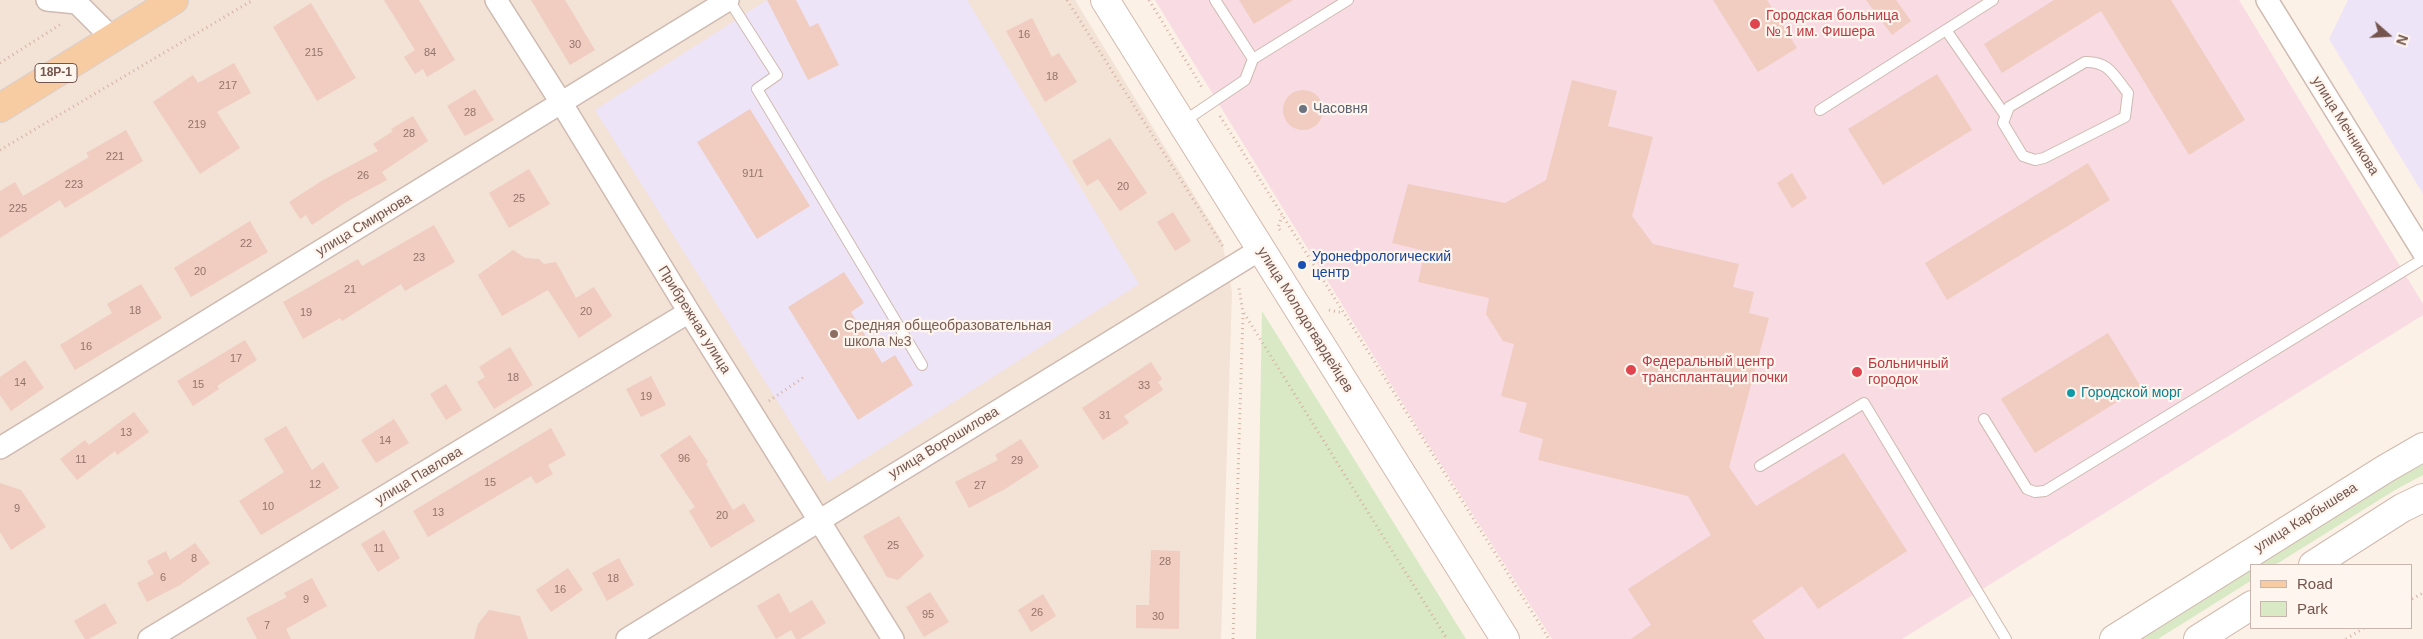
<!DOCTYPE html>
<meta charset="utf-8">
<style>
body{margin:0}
#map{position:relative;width:2423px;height:639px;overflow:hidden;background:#fbf1e7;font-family:Arial,sans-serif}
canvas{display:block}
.legend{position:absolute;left:2250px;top:564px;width:162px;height:65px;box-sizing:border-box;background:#fef5ee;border:1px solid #c7b5ae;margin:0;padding:6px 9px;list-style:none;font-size:15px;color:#74554d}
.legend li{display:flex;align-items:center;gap:10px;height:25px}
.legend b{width:25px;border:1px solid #c7b5ae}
.north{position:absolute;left:2363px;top:10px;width:50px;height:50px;-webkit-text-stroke:4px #fef5ee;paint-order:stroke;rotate:109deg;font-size:14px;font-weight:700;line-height:20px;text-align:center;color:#74554d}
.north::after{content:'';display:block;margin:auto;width:18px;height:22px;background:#74554d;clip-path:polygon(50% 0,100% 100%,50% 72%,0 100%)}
</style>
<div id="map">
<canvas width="2423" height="639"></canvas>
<ul class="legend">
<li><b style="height:6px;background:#f7cca3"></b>Road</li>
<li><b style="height:14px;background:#d9e9c6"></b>Park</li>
</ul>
<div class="north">N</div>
</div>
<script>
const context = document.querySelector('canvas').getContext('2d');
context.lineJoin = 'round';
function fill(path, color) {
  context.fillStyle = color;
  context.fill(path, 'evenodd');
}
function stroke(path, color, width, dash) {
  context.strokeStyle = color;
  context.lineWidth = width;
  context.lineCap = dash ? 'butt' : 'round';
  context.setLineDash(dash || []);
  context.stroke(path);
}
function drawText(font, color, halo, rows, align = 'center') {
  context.font = font + ' Arial,sans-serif';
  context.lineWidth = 4.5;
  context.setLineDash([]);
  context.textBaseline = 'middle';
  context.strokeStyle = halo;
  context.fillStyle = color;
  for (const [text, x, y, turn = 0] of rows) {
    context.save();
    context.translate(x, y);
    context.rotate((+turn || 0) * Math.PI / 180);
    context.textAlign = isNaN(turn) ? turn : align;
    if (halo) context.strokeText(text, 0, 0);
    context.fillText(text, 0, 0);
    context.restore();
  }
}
const residential = new Path2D(`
 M 0,0 L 1075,0 L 1222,241 L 1232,292 L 1221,639 L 0,639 Z`);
const education = new Path2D(`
 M 767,0 L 967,0 L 1139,284 L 828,482 L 595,110 Z
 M 2348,0 L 2423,0 L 2423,194 L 2329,39 Z`);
const medical = new Path2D(`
 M 1155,0 L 2239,0 L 2423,304 L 2423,315 L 1902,639 L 1552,639 L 1418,428 Z`);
const green = new Path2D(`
 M 1262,311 L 1466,639 L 1256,639 Z
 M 2423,462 L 2423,475 L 2395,490 L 2275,565 L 2253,565 Z
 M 2252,566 L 2252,580 L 2158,639 L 2136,639 Z`);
const building = new Path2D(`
 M 384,0 L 419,0 L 455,60 L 427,77 L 423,69 L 415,74 L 404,57 L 415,50 Z
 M 531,0 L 565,0 L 595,50 L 570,65 Z
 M 767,0 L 796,0 L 810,27 L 818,23 L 839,65 L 808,80 Z
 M 1239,0 L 1293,0 L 1254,24 Z
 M 1713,0 L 1767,0 L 1797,48 L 1758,72 Z
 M 1866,0 L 1896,0 L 1911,21 L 1892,35 Z
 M 2054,0 L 2171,0 L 2245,120 L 2189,155 L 2101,11 L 2002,73 L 1984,44 Z
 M 311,3 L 356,78 L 317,101 L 273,27 Z
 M 1032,18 L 1052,57 L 1059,53 L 1077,82 L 1045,102 L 1006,31 Z
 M 234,63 L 251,93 L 217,112 L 240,148 L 200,174 L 153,102 L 193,75 L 198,83 Z
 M 1937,74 L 1972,130 L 1883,185 L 1848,129 Z
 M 1572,80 L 1617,91 L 1608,126 L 1653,137 L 1632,216 L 1653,244 L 1739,264 L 1733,287 L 1754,292 L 1749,313 L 1769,318 L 1729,467 L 1756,506 L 1844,453 L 1907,551 L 1818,609 L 1802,586 L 1752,621 L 1765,639 L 1631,639 L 1651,625 L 1628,589 L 1711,535 L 1688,496 L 1538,460 L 1543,439 L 1519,432 L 1527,403 L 1501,396 L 1514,344 L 1503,341 L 1486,314 L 1489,298 L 1418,282 L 1425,251 L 1392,243 L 1408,184 L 1505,203 L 1546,180 Z
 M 475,89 L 494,120 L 465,136 L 447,106 Z
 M1283 110a20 20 0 1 1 40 0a20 20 0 1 1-40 0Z
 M 750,109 L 810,206 L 757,239 L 697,142 Z
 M 413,116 L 428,141 L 382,172 L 387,180 L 346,202 L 312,225 L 306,215 L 300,219 L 289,202 L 323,180 L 378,151 L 373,144 L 393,131 L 391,129 Z
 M 126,130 L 143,161 L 65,208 L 60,200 L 0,238 L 0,191 L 15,182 L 23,196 L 89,157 L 86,153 Z
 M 1110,138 L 1147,193 L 1120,211 L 1098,179 L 1087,186 L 1072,161 Z
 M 2088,163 L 2110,200 L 1947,300 L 1925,263 Z
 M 529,169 L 550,204 L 509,228 L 489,193 Z
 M 1792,173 L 1807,198 L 1792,208 L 1777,183 Z
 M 1173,212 L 1191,241 L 1175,251 L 1157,222 Z
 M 250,221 L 268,252 L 191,297 L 174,268 Z
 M 434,225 L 455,262 L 405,291 L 401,284 L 342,321 L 340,318 L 303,339 L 283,302 L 358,259 L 362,266 Z
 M 513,250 L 525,258 L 539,259 L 544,264 L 556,262 L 576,298 L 594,287 L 612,316 L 579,338 L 548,290 L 502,316 L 478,275 Z
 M 844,272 L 864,303 L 851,312 L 882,363 L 895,355 L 913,385 L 858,420 L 788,307 Z
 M 141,284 L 162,318 L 75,370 L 60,345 L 112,313 L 107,304 Z
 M 2108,333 L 2141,387 L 2035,453 L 2001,399 Z
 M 245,340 L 257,360 L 217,386 L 219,389 L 193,406 L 177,381 Z
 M 510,347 L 533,385 L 494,409 L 477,382 L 485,377 L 479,367 Z
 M 25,360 L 44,388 L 11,411 L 0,395 L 0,377 Z
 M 1151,362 L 1162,379 L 1158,382 L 1163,390 L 1124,416 L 1129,423 L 1103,440 L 1082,408 Z
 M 651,376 L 666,405 L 641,417 L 626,389 Z
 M 446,384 L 462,410 L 446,420 L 430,394 Z
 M 134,412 L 149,432 L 117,455 L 115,451 L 77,480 L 60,459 L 85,440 L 89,445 Z
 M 394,419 L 409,443 L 376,463 L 361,440 Z
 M 286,426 L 312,470 L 323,462 L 339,488 L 261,535 L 239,501 L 284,472 L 264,439 Z
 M 551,428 L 566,455 L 548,465 L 553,474 L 536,484 L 531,476 L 428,537 L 413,511 Z
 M 690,435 L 708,462 L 706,464 L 733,510 L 744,503 L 755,521 L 711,548 L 689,511 L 695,507 L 660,455 Z
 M 1021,439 L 1039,467 L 1005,489 L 969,508 L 955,482 L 998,460 L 995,455 Z
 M 0,483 L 21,490 L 46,527 L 11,550 L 0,532 Z
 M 899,516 L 924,556 L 898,580 L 887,577 L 863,536 Z
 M 384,530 L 400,558 L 378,572 L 361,544 Z
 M 195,543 L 210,563 L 180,585 L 147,602 L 137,583 L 154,574 L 147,561 L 166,551 L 170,560 Z
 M 1151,550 L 1180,551 L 1179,629 L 1136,628 L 1136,605 L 1149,605 Z
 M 619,558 L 634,585 L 607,601 L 592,573 Z
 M 568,568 L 583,590 L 551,612 L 536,590 Z
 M 312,578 L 327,606 L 286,629 L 291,639 L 257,639 L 246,618 L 287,597 L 284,593 Z
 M 930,592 L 949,622 L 924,637 L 906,607 Z
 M 779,593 L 790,613 L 812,600 L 826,623 L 800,639 L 796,639 L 791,630 L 776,639 L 757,606 Z
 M 1043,594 L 1056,616 L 1031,632 L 1018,610 Z
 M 105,603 L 117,623 L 89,639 L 85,639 L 74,621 Z
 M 489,610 L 520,616 L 528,639 L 474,639 L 478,624 Z`);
const path = new Path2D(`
 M 1067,0 L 1224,248
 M 1149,0 L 1203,89
 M 0,63 L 61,24
 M 1220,116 L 1549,639
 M 0,150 L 253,0
 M 1280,230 L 1278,228 L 1282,216
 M 1329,310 L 1343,313
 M 1244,313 L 1447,639
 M 769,401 L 804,377
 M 2412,599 L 2423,593
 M 1233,639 L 1243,313 L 1239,288
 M 2346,639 L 2364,628`);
const lane = new Path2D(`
 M 729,0 L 777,75 L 757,89 L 922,365
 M 1215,0 L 1253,59
 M 1946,30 L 2005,115
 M 2085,62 C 2109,61 2114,76 2128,93 L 2125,117 L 2044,158 L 2035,160 L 2023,156 L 2003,123 L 2009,107 Z
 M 1820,110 L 1993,0
 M 1183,122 L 1245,80 L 1253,59 L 1348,0
 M 1984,419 L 2027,489 L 2035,492 L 2045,491 L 2423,259
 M 1760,466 L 1864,403 L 2006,639`);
const street = new Path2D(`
 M 47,0 L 77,3 L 112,38
 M 496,0 L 562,104 L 689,312 L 893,639
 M 2267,0 L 2423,252
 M 0,448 L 728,0
 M 149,639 L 689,312
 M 627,639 L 1261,249`);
const secondary = new Path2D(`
 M 1105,0 L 1505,639
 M 2313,565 L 2402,508 L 2423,498
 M 2114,639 L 2385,469 L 2423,447
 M 2198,639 L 2252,605`);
const primary = new Path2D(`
 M 0,108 L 174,0`);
const markers = [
 [1755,24,6,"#e0444e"],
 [1303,109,5,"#6b7280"],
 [1302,265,5,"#1a4fb4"],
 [834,334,5,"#8d6e63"],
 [1631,370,6,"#e0444e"],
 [1857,372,6,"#e0444e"],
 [2071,393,5,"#0f9aa8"]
];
const numberNames = [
 ["16",1024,35],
 ["30",575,45],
 ["215",314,53],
 ["84",430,53],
 ["18",1052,77],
 ["217",228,86],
 ["28",470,113],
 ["219",197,125],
 ["28",409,134],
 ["221",115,157],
 ["91/1",753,174],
 ["26",363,176],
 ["223",74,185],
 ["20",1123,187],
 ["25",519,199],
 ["225",18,209],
 ["22",246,244],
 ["23",419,258],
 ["20",200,272],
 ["21",350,290],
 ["18",135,311],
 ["20",586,312],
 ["19",306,313],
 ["16",86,347],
 ["17",236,359],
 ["18",513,378],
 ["14",20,383],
 ["15",198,385],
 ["33",1144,386],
 ["19",646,397],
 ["31",1105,416],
 ["13",126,433],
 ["14",385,441],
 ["96",684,459],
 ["11",81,460],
 ["29",1017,461],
 ["15",490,483],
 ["12",315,485],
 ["27",980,486],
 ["10",268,507],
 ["9",17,509],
 ["13",438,513],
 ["20",722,516],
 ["25",893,546],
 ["11",379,549],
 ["8",194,559],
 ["28",1165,562],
 ["6",163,578],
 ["18",613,579],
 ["16",560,590],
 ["9",306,600],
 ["26",1037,613],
 ["95",928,615],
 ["30",1158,617],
 ["7",267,626]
];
const shields = [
 [56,73,42]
];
const shieldNames = [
 ["18Р-1",56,73]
];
const healthNames = [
 ["Городская больница",1766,16],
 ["№ 1 им. Фишера",1766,32],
 ["Федеральный центр",1642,362],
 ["трансплантации почки",1642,378],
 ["Больничный",1868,364],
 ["городок",1868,380]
];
const worshipNames = [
 ["Часовня",1313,109]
];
const streetNames = [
 ["улица Мечникова",2345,126,58],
 ["улица Смирнова",364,225,-31],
 ["Прибрежная улица",694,320,58],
 ["улица Молодогвардейцев",1305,320,58],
 ["улица Ворошилова",944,443,-31],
 ["улица Павлова",419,476,-31],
 ["улица Карбышева",2306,518,-32]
];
const transitNames = [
 ["Уронефрологический",1312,257],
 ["центр",1312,273]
];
const educationNames = [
 ["Средняя общеобразовательная",844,326],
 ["школа №3",844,342]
];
const cultureNames = [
 ["Городской морг",2081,393]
];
fill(residential, '#f3e2d6');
fill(education, '#eee4f8');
fill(medical, '#f9dbe3');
fill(green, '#d9e9c6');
fill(building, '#f0cdc0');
stroke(lane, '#cfbab1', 12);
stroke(street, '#cfbab1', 24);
stroke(secondary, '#d2b9ae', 30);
stroke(primary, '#d8cfcd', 30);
stroke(path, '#d5b0a3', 3, [1, 4]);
stroke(lane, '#fff', 10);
stroke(street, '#fff', 21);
stroke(secondary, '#fff', 28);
stroke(primary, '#f7cca3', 28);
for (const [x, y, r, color] of markers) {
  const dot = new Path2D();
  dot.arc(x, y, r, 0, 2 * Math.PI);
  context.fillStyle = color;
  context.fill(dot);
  stroke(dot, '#fef5ee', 2);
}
drawText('11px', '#93736a', null, numberNames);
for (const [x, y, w] of shields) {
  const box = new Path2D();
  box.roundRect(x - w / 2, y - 9.5, w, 19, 4);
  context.fillStyle = '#fef5ee';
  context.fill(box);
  stroke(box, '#74554d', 1);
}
drawText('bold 12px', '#74554d', null, shieldNames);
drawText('14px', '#be3a42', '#fef5ee', healthNames, 'left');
drawText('14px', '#5b616d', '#fef5ee', worshipNames, 'left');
drawText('14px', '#74554d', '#fef5ee', streetNames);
drawText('14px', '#164399', '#fef5ee', transitNames, 'left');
drawText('14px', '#785e54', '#fef5ee', educationNames, 'left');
drawText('14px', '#0d838f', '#fef5ee', cultureNames, 'left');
</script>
